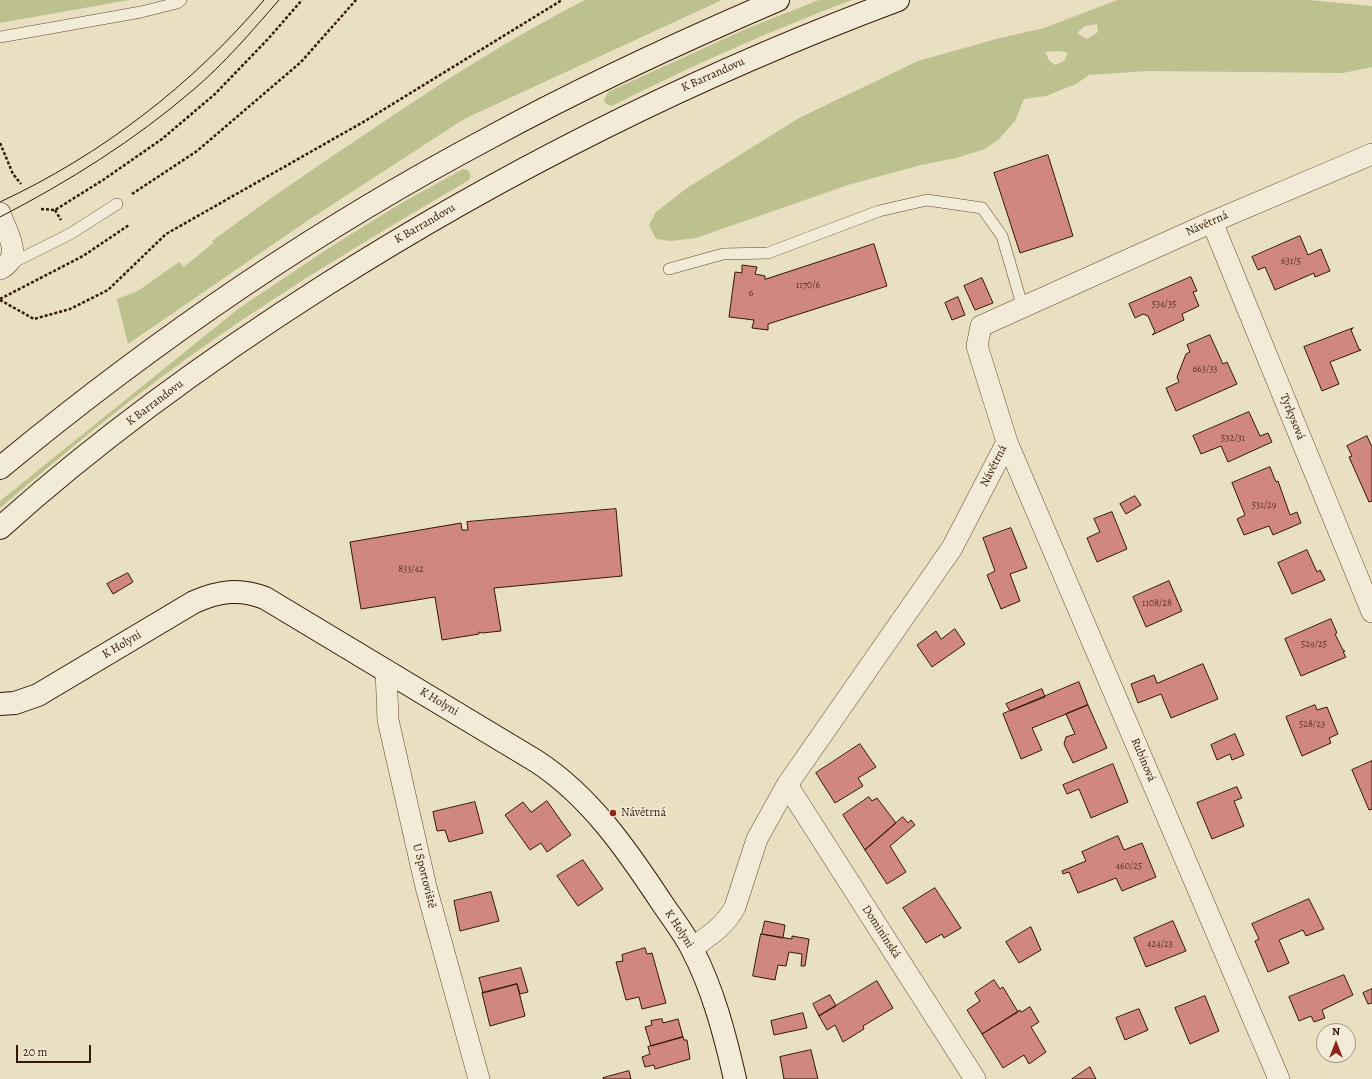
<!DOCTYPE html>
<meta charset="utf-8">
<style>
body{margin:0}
#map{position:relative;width:1372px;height:1079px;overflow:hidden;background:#e9e0c1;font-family:Alegreya,serif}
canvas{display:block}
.north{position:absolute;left:1316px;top:1023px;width:40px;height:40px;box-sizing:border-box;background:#f1ebd7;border:1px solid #a59782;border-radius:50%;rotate:0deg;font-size:11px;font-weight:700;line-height:16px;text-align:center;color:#341803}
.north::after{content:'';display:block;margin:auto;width:14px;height:18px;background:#8f2418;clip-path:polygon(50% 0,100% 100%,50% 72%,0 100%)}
.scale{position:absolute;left:16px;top:1045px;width:75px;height:18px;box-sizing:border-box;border:2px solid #341803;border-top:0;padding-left:5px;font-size:12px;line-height:14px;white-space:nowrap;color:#341803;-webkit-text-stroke:3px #f1ebd7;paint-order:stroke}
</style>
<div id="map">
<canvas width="1372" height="1079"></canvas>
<div class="north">N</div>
<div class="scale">20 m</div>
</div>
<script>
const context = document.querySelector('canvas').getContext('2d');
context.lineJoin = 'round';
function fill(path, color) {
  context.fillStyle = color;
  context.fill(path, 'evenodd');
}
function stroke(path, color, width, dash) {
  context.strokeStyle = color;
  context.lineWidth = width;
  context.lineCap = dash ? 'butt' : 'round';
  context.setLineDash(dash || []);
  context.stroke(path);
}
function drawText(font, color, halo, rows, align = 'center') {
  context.font = font + ' Alegreya,serif';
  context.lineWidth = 3;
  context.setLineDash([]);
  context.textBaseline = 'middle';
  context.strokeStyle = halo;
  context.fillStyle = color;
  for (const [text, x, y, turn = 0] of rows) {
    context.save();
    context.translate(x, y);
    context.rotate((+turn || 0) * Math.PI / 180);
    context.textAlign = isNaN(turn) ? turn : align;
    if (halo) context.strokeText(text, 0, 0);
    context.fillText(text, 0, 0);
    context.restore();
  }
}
const green = new Path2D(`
 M 0,0 L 129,0 L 0,23 Z
 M 585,0 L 722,0 L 464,119 L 304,223 L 128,344 L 117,299 L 138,291 L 179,262 L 184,267 L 213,243 L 212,241 C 266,201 320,164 376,127 C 444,81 512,37 585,0 Z
 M 819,0 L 852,0 C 770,31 690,66 612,106 L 606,104 L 604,101 L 608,92 L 748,28 Z
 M 1117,0 L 1308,0 L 1372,6 L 1372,67 L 1343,73 L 1148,71 L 1089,75 L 1076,84 L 1046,96 L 1024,99 L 1015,121 L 999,139 L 985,149 L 956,158 L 921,165 L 848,185 L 696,238 L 671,241 L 656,239 L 649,225 L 656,212 L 687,188 L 799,118 L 918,61 L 996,39 L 1044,28 ZM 1097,24 L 1098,32 L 1087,39 L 1077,33 L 1085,26 ZM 1060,51 L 1068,53 L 1064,61 L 1055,65 L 1049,60 L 1045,52 Z
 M 463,169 L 468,170 L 471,176 L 469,180 C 382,231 296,282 213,340 C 139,391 69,449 0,508 L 0,501 L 238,309 L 332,246 L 400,204 Z`);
const building = new Path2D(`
 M 1048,155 L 1073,236 L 1020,253 L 994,173 Z
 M 1300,236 L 1308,255 L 1321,249 L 1330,271 L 1315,277 L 1314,273 L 1275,290 L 1265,267 L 1258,270 L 1252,257 Z
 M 874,244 L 887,286 L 768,324 L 768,330 L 752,328 L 754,320 L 729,317 L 735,272 L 742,273 L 742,265 L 757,267 L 755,274 L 765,276 L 765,279 Z
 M 1191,277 L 1197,291 L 1193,292 L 1199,306 L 1182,314 L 1184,320 L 1152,335 L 1155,332 L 1148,316 L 1143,314 L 1135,318 L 1129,304 Z
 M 982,278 L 993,303 L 975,310 L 964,286 Z
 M 958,297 L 965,315 L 952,320 L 945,303 Z
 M 1353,328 L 1351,330 L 1359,349 L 1361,350 L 1330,362 L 1339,384 L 1322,391 L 1304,347 Z
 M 1210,335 L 1223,364 L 1227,362 L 1237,384 L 1176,411 L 1166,388 L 1179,382 L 1177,377 L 1186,354 L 1190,352 L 1187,345 Z
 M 1249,412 L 1260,436 L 1268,433 L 1272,442 L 1228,462 L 1221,446 L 1201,454 L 1193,436 Z
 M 1367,436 L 1372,447 L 1372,501 L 1369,502 L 1349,457 L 1352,456 L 1347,446 Z
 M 1270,467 L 1276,482 L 1278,481 L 1290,515 L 1297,512 L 1301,523 L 1273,535 L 1269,526 L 1244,535 L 1237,519 L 1245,515 L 1232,483 Z
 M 1135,496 L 1141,505 L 1126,514 L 1120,504 Z
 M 616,509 L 622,576 L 494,588 L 501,631 L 482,633 L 479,632 L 479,634 L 442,640 L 435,597 L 361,609 L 350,542 L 461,523 L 462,530 L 468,530 L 467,522 Z
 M 1112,512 L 1127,549 L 1097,562 L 1087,538 L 1100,532 L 1094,519 Z
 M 1011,528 L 1027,568 L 1010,574 L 1020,601 L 1001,609 L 987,575 L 995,571 L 983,538 Z
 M 1307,550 L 1317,572 L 1320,570 L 1325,580 L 1292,594 L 1278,563 Z
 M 128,573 L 133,582 L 113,594 L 107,584 Z
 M 1169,581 L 1182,611 L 1146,627 L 1133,597 Z
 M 1331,619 L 1337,633 L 1335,634 L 1343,650 L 1345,651 L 1343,652 L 1346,657 L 1301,676 L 1285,639 Z
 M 955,629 L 965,644 L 932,667 L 917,645 L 936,631 L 941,639 Z
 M 1203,664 L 1218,699 L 1171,718 L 1161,694 L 1138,703 L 1131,684 L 1154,675 L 1157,683 Z
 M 1079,682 L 1088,705 L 1032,728 L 1042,750 L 1021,759 L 1003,714 Z
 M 1042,689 L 1045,697 L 1010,711 L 1006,704 Z
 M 1088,705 L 1107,748 L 1073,763 L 1064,744 L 1066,737 L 1075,734 L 1066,714 Z
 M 1315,705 L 1317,710 L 1327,707 L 1338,734 L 1329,738 L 1331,743 L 1302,756 L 1286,717 Z
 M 1235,734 L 1244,755 L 1232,760 L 1230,754 L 1217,760 L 1211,745 Z
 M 860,744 L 876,767 L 858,778 L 863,786 L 835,803 L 816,773 Z
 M 1372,761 L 1372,809 L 1369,810 L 1352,770 Z
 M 1113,764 L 1128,802 L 1091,818 L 1079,789 L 1067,794 L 1063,785 Z
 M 1237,787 L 1242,798 L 1234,801 L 1244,826 L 1212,839 L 1197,803 Z
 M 869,797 L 872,801 L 877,798 L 896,823 L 865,850 L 843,815 Z
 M 547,801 L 571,835 L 547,852 L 541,843 L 530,850 L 505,815 L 523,802 L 531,812 Z
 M 475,802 L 483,833 L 449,842 L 445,830 L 437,831 L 433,812 Z
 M 903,817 L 908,823 L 911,820 L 915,825 L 890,846 L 906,872 L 887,884 L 865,850 Z
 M 1118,836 L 1124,850 L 1142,843 L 1156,877 L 1122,891 L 1116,878 L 1078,893 L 1069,872 L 1063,874 L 1062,871 L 1086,861 L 1082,852 Z
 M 583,860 L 603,889 L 578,906 L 557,876 Z
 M 935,888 L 961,928 L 944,938 L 942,934 L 926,943 L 903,908 Z
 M 491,892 L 499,921 L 460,931 L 454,901 Z
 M 1309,899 L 1324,929 L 1306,936 L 1303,930 L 1279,940 L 1289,963 L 1268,972 L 1255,941 L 1259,939 L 1252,924 Z
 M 765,921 L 785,925 L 783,938 L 762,934 Z
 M 1173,921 L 1186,951 L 1146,967 L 1134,938 Z
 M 1031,927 L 1041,950 L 1019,963 L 1006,942 Z
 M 761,934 L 792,939 L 792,936 L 809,939 L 805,966 L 801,966 L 802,954 L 789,952 L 786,966 L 778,965 L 775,980 L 753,976 Z
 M 645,948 L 647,954 L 652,953 L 666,1003 L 642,1009 L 639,997 L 626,1000 L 616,962 L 623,961 L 622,955 Z
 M 521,968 L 528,992 L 520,994 L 517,984 L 483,993 L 479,978 Z
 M 1344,975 L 1353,995 L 1322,1010 L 1325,1018 L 1314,1022 L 1311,1016 L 1299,1021 L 1289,997 Z
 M 994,980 L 1000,989 L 1003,987 L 1018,1012 L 982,1034 L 967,1010 L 980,1001 L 975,993 Z
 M 877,981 L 893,1008 L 863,1026 L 864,1029 L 843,1042 L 835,1025 L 827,1030 L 819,1016 Z
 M 517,984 L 525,1016 L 490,1026 L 482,993 Z
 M 1372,989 L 1372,1003 L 1368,1004 L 1363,993 Z
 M 830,995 L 836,1006 L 819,1016 L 813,1004 Z
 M 1205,996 L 1219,1031 L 1190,1044 L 1175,1008 Z
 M 1030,1007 L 1039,1022 L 1031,1027 L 1046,1052 L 1029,1064 L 1024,1055 L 1003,1068 L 982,1034 L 1020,1010 L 1021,1012 Z
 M 1139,1009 L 1148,1030 L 1125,1040 L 1116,1018 Z
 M 803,1013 L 807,1028 L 774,1035 L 771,1021 Z
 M 662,1019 L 663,1023 L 678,1019 L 683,1037 L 651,1046 L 645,1027 L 652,1025 L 651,1021 Z
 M 683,1037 L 684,1040 L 687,1040 L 690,1059 L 655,1069 L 654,1065 L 645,1067 L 642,1057 L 650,1054 L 648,1047 Z
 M 811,1050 L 818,1079 L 784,1079 L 780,1057 Z
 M 1090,1067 L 1096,1079 L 1072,1079 Z
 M 629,1071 L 631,1079 L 604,1079 L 603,1078 Z`);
const path = new Path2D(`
 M 0,143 L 13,174 L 21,184
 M 132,194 L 197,151 L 301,62 L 356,0
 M 41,209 L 55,210 L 103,180 L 162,139 L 215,94 L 268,39 L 302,0
 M 55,210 L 61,220
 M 0,299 L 83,256 L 129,225
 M 0,300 L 34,319 L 70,309 L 108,290 L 166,234 L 365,121 L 562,0`);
const lane = new Path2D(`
 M 0,37 L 141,12 L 177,3 L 181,0
 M 10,264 L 70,234 L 117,204
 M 669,269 L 723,254 L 768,253 L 879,211 L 927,200 L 982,208 L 1002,236 L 1023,308`);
const street = new Path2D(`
 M 0,213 C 6,233 25,256 0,269
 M 1212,222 L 1372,612
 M 1007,442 L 1279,1079
 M 386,670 L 388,720 L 426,887 L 479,1079
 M 787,785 L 975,1079
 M 692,948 C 709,936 725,926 735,907 L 757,839 L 787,785 L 952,548 L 1007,442 L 977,346 L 981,326 L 1212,222 L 1372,154`);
const secondary = new Path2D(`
 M 0,468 C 151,343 315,230 489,138 C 583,87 680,42 778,0
 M 0,528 C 100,438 211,358 324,286 C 505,171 697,75 898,0
 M 0,704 L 15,703 L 38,695 L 194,602 C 219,591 240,588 265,598 L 536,761 C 590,796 627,850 662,903 C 672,918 684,933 692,949 C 713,989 725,1035 735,1079`);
const tram = new Path2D(`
 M 0,202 C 101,155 192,85 264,0
 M 0,217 C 68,182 135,140 193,90 C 224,64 252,31 279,0`);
const markers = [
 [613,813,4,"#8f2418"]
];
const numberNames = [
 ["631/5",1291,262],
 ["1170/6",808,286],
 ["6",751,294],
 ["534/35",1164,305],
 ["663/33",1205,370],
 ["532/31",1233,439],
 ["531/29",1264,506],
 ["833/42",411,570],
 ["1108/28",1157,604],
 ["529/25",1314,645],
 ["528/23",1312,725],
 ["460/25",1129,867],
 ["424/23",1160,945]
];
const streetNames = [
 ["K Barrandovu",713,75,-24],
 ["K Barrandovu",425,224,-30],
 ["Návětrná",1207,224,-24],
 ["K Barrandovu",155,403,-37],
 ["Tyrkysová",1292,417,68],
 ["Návětrná",994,466,-63],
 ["K Holyni",122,645,-31],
 ["K Holyni",439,702,31],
 ["Rubínová",1143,760,67],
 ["U Sportoviště",424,876,76],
 ["K Holyni",679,929,57],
 ["Dominínská",881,932,57]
];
const poiNames = [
 ["Návětrná",621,813]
];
fill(green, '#bcc18f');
fill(building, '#d0877d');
stroke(building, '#341803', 1);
stroke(lane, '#614a32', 12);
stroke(street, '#614a32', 22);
stroke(secondary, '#341803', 24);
stroke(path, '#341803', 2.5, [3, 2]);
stroke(lane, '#f1ebd7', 11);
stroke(street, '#f1ebd7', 21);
stroke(secondary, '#f1ebd7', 22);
stroke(tram, '#341803', 1);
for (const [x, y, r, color] of markers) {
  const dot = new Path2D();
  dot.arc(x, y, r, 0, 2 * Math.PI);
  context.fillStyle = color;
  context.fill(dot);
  stroke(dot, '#f1ebd7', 1.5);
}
drawText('10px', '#5b3422', null, numberNames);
drawText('12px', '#341803', '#f1ebd7', streetNames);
drawText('12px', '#341803', '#f1ebd7', poiNames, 'left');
</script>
